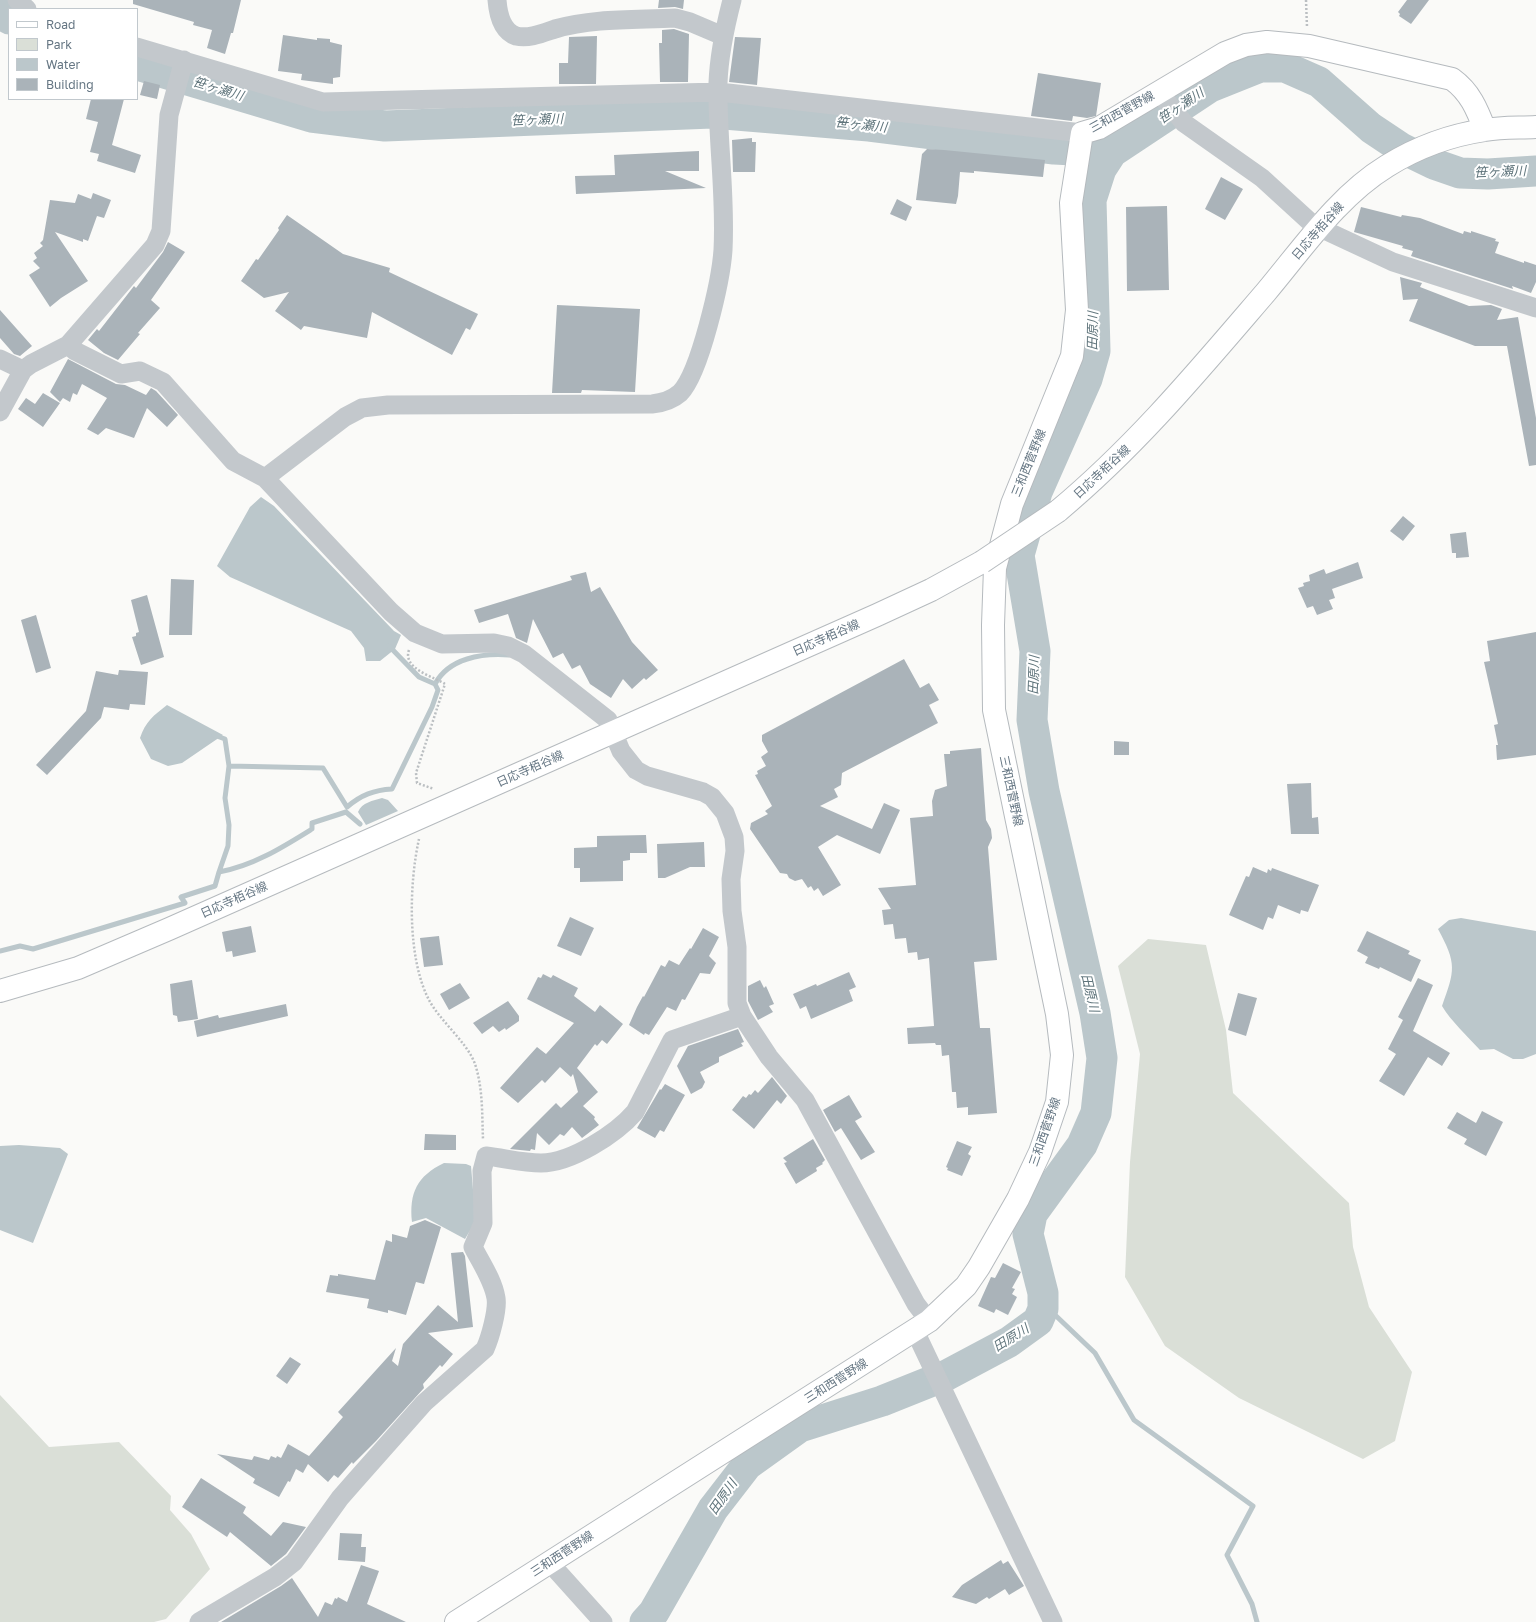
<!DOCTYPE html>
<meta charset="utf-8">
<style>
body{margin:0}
#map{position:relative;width:1536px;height:1622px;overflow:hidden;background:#fafaf8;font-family:"Golos Text",sans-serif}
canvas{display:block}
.legend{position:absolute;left:8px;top:8px;width:130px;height:92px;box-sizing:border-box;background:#fff;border:1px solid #c1c8cd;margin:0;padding:5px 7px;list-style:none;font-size:12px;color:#657683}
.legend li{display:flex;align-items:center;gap:8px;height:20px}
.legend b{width:20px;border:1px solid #c1c8cd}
</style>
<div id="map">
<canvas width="1536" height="1622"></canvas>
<ul class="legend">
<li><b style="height:5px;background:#fff"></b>Road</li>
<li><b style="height:11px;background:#dadfd7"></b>Park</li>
<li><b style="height:11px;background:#bbc7cb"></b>Water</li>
<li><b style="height:11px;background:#aab3b9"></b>Building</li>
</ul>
</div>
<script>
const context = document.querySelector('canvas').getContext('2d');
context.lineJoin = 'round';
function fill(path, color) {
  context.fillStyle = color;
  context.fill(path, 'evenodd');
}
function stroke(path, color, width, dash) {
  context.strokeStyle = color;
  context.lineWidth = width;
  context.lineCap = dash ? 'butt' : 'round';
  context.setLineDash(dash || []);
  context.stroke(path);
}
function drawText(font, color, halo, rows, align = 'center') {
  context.font = font + ' "Golos Text","Noto Sans JP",sans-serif';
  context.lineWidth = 4;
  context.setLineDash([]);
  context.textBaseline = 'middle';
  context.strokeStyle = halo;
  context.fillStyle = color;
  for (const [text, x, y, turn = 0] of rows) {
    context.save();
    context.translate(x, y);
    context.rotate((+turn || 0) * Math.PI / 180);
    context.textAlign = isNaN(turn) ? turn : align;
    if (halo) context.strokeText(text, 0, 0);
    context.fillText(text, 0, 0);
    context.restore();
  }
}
const green = new Path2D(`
 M 1148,939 L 1206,945 L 1226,1030 L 1233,1093 L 1349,1203 L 1353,1247 L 1369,1307 L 1412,1372 L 1395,1441 L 1363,1459 L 1239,1398 L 1165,1346 L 1125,1277 L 1130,1162 L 1140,1054 L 1118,966 Z
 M 0,1395 L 49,1447 L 119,1442 L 171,1496 L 170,1510 L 191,1534 L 210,1569 L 166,1619 L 154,1622 L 0,1622 Z`);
const water = new Path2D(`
 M 261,497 L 274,506 L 394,631 L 401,635 L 395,649 L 380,661 L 366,661 L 364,648 L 351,631 L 230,577 L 217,566 L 250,507 Z
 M 167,705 L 223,735 L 182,763 L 168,766 L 151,759 L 140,738 C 145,722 154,715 167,705 Z
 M 382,798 L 388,800 L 398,811 L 366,825 L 358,812 C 362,802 373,801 382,798 Z
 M 1461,918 L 1536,931 L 1536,1054 L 1523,1059 L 1513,1059 L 1494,1049 L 1480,1050 C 1468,1037 1451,1021 1442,1006 C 1455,970 1457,964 1438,929 L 1449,920 Z
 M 19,1145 L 60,1148 L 68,1154 L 33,1243 L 0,1230 L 0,1146 Z
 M 444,1163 L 466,1164 L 471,1166 L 475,1213 L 474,1224 L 465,1239 L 426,1218 L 412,1222 C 409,1193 417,1176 444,1163 Z`);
const stream = new Path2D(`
 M 389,646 L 419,677 L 435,684
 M 214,735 L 225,739 L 229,766 L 225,798 L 229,825 L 228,846 L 219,872
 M 229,766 L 323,768 L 347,807 C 361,795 374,790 392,789 L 432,707 L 438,690 L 435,684 C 449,658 482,653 509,655
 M 0,951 L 20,946 L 33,949 L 185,903 L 181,897 L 215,886 L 219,872 C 253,866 283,847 312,829 L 312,823 L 346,812 L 360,824
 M 1043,1309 L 1054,1314 L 1095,1353 L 1134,1420 L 1253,1506 L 1227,1555 L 1252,1604 L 1257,1622`);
const river = new Path2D(`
 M 0,12 L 9,19
 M 137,65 L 311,117 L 385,126 L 712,113 L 869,126 L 1054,149 L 1112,152 L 1210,87 L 1260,67 L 1285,67 L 1319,82 L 1371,128 L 1401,148 L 1434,164 L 1460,173 L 1488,174 L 1536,171
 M 645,1622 L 654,1612 L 713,1509 L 747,1465 L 800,1427 L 882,1401 L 947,1375 L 1009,1342 L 1038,1321 L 1043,1309 L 1043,1293 L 1028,1234 L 1032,1214 L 1082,1145 L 1096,1113 L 1102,1058 L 1095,1013 L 1044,791 L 1032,720 L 1035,651 L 1019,555 L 1037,492 L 1087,379 L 1095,351 L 1091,200 L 1101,169 L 1112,152`);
const building = new Path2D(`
 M 133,0 L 241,0 L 233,33 L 231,33 L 225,54 L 207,48 L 212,30 L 193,25 L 194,22 L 133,4 Z
 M 659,0 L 684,0 L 683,9 L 675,7 L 658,8 Z
 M 1407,0 L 1429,0 L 1411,24 L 1399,16 L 1400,14 L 1398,12 Z
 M 674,29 L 689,34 L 688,82 L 660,82 L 659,43 L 662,43 L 662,30 Z
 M 283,35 L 317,40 L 317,38 L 330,39 L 330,42 L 342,45 L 340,77 L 333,78 L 333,84 L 301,80 L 302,74 L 278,71 Z
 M 597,36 L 596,84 L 559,84 L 559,63 L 568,63 L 569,37 Z
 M 735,37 L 761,38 L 757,85 L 729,82 Z
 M 1038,73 L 1101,83 L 1096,116 L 1087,118 L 1073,116 L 1072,121 L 1031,116 Z
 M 144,81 L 160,85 L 157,99 L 140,95 Z
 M 91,99 L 124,99 L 112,145 L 141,155 L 135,173 L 97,161 L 99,154 L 90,152 L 98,122 L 86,119 Z
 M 752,138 L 752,142 L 756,142 L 755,172 L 733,172 L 732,140 Z
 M 927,149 L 944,150 L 1045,160 L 1043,177 L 974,171 L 974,173 L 960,172 L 958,196 L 956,204 L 916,200 L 922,154 Z
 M 699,151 L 699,171 L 665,171 L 706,188 L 576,194 L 575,176 L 615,175 L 614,155 Z
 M 1221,177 L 1243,189 L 1225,220 L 1205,209 Z
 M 93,193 L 111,200 L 104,218 L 97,216 L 88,241 L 83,239 L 83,242 L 55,232 L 88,281 L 61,298 L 50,307 L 29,275 L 40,268 L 33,261 L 37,258 L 34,253 L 43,246 L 40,243 L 43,240 L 50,200 L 75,203 L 78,194 L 91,199 Z
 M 897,199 L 912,207 L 906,221 L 890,214 Z
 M 1167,206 L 1169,290 L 1127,291 L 1126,207 Z
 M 1361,207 L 1401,217 L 1402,215 L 1420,218 L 1463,234 L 1464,231 L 1471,233 L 1471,231 L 1496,239 L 1495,241 L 1499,242 L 1495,253 L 1524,263 L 1524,261 L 1536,265 L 1536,282 L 1531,293 L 1512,286 L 1513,289 L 1411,256 L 1413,251 L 1402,248 L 1403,246 L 1354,232 Z
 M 287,215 L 343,254 L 390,268 L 389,272 L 478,314 L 470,330 L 466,328 L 452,355 L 372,312 L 367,338 L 304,326 L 301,330 L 275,311 L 289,292 L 264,298 L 241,281 L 256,259 L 258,260 L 279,230 L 278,228 Z
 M 168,242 L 185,252 L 151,300 L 160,308 L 138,333 L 140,334 L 118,360 L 104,353 L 88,340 L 97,329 L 99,331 L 134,286 L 136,288 L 163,252 Z
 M 1400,277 L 1422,283 L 1420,287 L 1469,306 L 1491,305 L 1502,309 L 1497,320 L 1518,317 L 1536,418 L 1536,465 L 1529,466 L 1507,346 L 1475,346 L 1409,321 L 1418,299 L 1403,300 Z
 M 557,305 L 640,309 L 635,392 L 582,390 L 581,393 L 552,393 Z
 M 0,310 L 32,346 L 20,356 L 14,354 L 0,338 Z
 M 68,359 L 116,384 L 125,385 L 146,395 L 151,388 L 156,391 L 178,415 L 167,427 L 147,408 L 134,438 L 106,428 L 98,435 L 87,429 L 107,398 L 82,384 L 77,395 L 73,393 L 70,402 L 63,398 L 60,402 L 50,392 Z
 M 43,393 L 60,403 L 43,427 L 18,409 L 26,398 L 35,404 Z
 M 1403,516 L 1415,526 L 1403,541 L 1390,531 Z
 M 1466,532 L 1469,557 L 1456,558 L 1456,553 L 1452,553 L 1450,534 Z
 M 1358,562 L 1363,578 L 1332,589 L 1335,598 L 1329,600 L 1333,609 L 1317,615 L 1313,606 L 1307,608 L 1298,588 L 1304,586 L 1303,583 L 1310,581 L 1309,575 L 1324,569 L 1326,574 Z
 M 586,572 L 591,592 L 600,587 L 632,642 L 658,670 L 646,680 L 644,678 L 632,689 L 623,679 L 611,698 L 590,684 L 580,665 L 572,669 L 563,653 L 553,658 L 533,619 L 527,643 L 516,638 L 508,614 L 479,623 L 474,610 L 572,580 L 570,576 Z
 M 171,579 L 194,580 L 192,635 L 169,635 Z
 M 147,595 L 164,657 L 141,665 L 132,637 L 136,636 L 136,633 L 139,632 L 131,600 Z
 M 36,615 L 51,668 L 36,673 L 21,620 Z
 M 1536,632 L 1536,755 L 1497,760 L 1496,745 L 1498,745 L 1494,725 L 1498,724 L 1484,662 L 1490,661 L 1487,641 Z
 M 904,659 L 920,688 L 929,683 L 939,700 L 929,705 L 938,723 L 842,773 L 841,785 L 834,789 L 838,797 L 820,806 L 872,829 L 884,803 L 900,810 L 880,854 L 837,835 L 818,847 L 841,885 L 823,896 L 818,888 L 814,891 L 811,886 L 808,888 L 802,879 L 795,881 L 789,878 L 787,874 L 780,873 L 750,829 L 751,823 L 768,814 L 765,811 L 772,806 L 755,775 L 758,774 L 757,771 L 766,766 L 761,757 L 768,752 L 762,741 L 762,735 Z
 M 119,670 L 148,672 L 145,705 L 130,704 L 129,710 L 104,707 L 101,718 L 47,775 L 36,765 L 86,711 L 96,671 L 118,675 Z
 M 1114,741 L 1129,742 L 1129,755 L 1114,755 Z
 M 981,748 L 986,820 L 991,829 L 992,838 L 988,847 L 997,960 L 974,962 L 980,1028 L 990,1028 L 997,1113 L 968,1115 L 968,1107 L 957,1108 L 956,1092 L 952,1092 L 949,1055 L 942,1056 L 941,1045 L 936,1045 L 935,1043 L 908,1044 L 907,1028 L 934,1026 L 929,958 L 918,960 L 917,952 L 908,953 L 906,938 L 895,939 L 893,924 L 884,925 L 882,910 L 891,909 L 878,888 L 916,885 L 910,818 L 933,816 L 932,801 L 935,790 L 947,786 L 944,754 L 950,754 L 950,751 Z
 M 1311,783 L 1312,818 L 1318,817 L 1319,834 L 1291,834 L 1287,784 Z
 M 646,835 L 647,853 L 630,853 L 630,860 L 623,861 L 623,881 L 580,882 L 580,868 L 574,868 L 574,848 L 597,847 L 597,836 Z
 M 704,842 L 705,867 L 690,867 L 665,878 L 658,878 L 657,844 Z
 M 1253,867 L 1267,873 L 1268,869 L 1271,871 L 1272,868 L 1319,885 L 1308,912 L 1301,910 L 1300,914 L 1278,905 L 1273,919 L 1268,917 L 1263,930 L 1229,915 L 1246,876 L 1249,877 Z
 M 570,917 L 594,928 L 581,956 L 557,946 Z
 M 251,926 L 256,952 L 233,957 L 232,951 L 226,952 L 222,932 Z
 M 703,928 L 719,937 L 709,956 L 716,963 L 710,974 L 700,973 L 685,1000 L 682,999 L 676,1011 L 667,1007 L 649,1035 L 645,1033 L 644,1035 L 629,1025 L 637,1007 L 643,996 L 644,997 L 661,965 L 665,967 L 669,960 L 679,965 L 690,948 L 691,949 Z
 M 1367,931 L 1410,951 L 1408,954 L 1421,960 L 1411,982 L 1380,967 L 1379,969 L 1365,963 L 1368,957 L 1357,951 Z
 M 439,936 L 443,965 L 424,967 L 420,938 Z
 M 849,972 L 856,987 L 849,990 L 853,1001 L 811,1019 L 806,1006 L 800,1009 L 793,994 L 816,984 L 817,986 Z
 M 543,974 L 551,978 L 553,975 L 578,988 L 574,996 L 595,1012 L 600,1005 L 623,1024 L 607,1044 L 602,1040 L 597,1046 L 595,1044 L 577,1068 L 598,1092 L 583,1106 L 595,1117 L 594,1119 L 599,1125 L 582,1138 L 572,1127 L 564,1136 L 560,1134 L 549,1145 L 537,1133 L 535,1150 L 531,1149 L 530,1151 L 510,1149 L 556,1103 L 561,1108 L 578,1092 L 573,1074 L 571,1077 L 560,1067 L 545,1083 L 542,1080 L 518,1103 L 500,1088 L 537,1047 L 546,1054 L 574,1023 L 527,999 L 538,977 L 541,978 Z
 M 1418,978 L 1433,985 L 1413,1031 L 1450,1053 L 1442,1066 L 1428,1057 L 1404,1096 L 1379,1081 L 1396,1054 L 1388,1049 L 1403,1020 L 1398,1017 Z
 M 192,980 L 198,1019 L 178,1022 L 177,1016 L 173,1015 L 170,984 Z
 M 760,980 L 764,988 L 766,986 L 774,1004 L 769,1006 L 773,1012 L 758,1020 L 748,1001 L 748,986 Z
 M 460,983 L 470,998 L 449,1010 L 440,994 Z
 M 1238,993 L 1257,998 L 1246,1036 L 1228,1030 Z
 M 508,1001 L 519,1016 L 519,1021 L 506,1030 L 505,1028 L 499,1032 L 493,1026 L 482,1034 L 473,1023 Z
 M 286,1004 L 288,1016 L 197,1037 L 194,1021 L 218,1015 L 219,1018 Z
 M 738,1029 L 744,1042 L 741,1043 L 743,1046 L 719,1057 L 719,1062 L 700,1072 L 705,1082 L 702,1088 L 691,1094 L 677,1066 L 688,1046 Z
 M 772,1077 L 787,1096 L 781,1104 L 777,1100 L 754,1129 L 732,1110 L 743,1096 L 746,1098 L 749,1094 L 751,1095 L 755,1090 L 758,1093 Z
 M 665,1084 L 685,1095 L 664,1132 L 660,1130 L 655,1138 L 637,1128 L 660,1089 L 661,1090 Z
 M 849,1095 L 862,1117 L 855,1121 L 875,1152 L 861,1160 L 841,1128 L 835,1132 L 823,1110 Z
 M 1482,1111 L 1503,1122 L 1486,1156 L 1464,1144 L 1467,1139 L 1447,1128 L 1457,1112 L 1476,1123 Z
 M 425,1134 L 456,1135 L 456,1150 L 424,1150 Z
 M 813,1139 L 825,1160 L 822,1163 L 823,1164 L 816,1168 L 817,1171 L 796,1184 L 784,1163 L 787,1162 L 783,1158 Z
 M 957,1141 L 972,1147 L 968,1154 L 971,1156 L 962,1176 L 947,1170 L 948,1168 L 946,1167 Z
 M 425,1220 L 441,1227 L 424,1284 L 416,1282 L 406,1315 L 388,1310 L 388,1313 L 367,1308 L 369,1299 L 326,1292 L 330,1275 L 338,1276 L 338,1274 L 375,1280 L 386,1240 L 392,1242 L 392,1234 L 407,1238 L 410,1226 Z
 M 463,1252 L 465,1256 L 473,1327 L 428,1333 L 453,1354 L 442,1367 L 440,1365 L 423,1384 L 424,1388 L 376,1441 L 353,1464 L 352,1462 L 338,1478 L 334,1475 L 328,1482 L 308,1464 L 303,1473 L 296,1469 L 290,1482 L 288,1481 L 279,1497 L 253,1483 L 255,1479 L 217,1454 L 252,1460 L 254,1456 L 269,1460 L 271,1456 L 276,1458 L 277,1456 L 281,1458 L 288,1444 L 309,1456 L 343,1417 L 338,1412 L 396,1348 L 392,1361 L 398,1366 L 403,1344 L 438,1305 L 458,1322 L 451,1253 Z
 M 1003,1263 L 1021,1272 L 1012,1288 L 1015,1289 L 1012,1294 L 1017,1297 L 1008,1315 L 996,1309 L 994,1313 L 978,1306 L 991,1277 L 995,1278 Z
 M 290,1357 L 301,1364 L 287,1384 L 276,1376 Z
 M 201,1478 L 246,1507 L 243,1513 L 271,1536 L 283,1522 L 306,1527 L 286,1554 L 271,1566 L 230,1532 L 227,1537 L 182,1507 Z
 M 340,1533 L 362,1534 L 361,1547 L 366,1547 L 365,1562 L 338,1560 Z
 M 1001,1560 L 1003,1564 L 1008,1561 L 1024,1586 L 1009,1595 L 1005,1589 L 989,1599 L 987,1597 L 976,1604 L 952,1597 L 962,1585 Z
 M 361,1565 L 379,1571 L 367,1604 L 406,1622 L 221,1622 L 281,1586 L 292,1578 L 318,1617 L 325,1602 L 332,1605 L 335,1598 L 337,1599 L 338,1597 L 347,1602 Z`);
const path = new Path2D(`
 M 1306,0 L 1307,27
 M 409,650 C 402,669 435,677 445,684 L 416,773 L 417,783 L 434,789
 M 419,839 C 409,884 407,958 429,1000 C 440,1021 467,1042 475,1064 C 483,1088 482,1115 483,1139`);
const minor = new Path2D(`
 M 17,0 L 27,9
 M 497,0 C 498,13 502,31 516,36 C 529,39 543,33 555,29 C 593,18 635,20 675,18 L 690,22 L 723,36
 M 137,47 L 323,102 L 719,92 L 1082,133
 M 1159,92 L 1184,123 L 1262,178 L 1309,221 L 1320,228 L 1393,262 L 1536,308
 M 68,345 L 75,351 L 121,374 L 140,371 L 163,382 L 233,461 L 265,478 L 391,612 L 415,633 L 442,644 L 494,643 L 508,646 L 524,654 L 608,720 L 621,751 L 636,770 L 647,776 L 703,792 L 712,797 L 725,813 L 734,837 L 735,851 L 731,879 L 732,911 L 737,947 L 737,1003 L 742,1016
 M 0,359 L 23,370
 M 0,412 L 23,370 L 31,364 L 68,345 L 155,245 L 161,231 L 169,115 L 184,60
 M 265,478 L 345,417 L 362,408 L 388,405 L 652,404 C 662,403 672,400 680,393 C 700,373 721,280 723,250 C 726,194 717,139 718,83 C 719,55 725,27 732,0
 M 915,1331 L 1053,1622
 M 549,1562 L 603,1622
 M 199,1622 L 275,1577 L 294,1562 L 340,1498 L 354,1482 L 424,1403 L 485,1349 C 490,1338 498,1310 496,1298 C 493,1280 481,1263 473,1247 L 483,1223 L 482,1171 L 486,1156 C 504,1158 523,1163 541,1163 C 571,1163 616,1134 635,1112 L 672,1040 L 742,1016 L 769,1057 L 805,1100 L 916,1304 L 929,1321`);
const major = new Path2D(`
 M 1058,511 C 1137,445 1199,370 1266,292 C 1303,248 1338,196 1387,166 C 1416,148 1451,135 1485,130 C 1502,127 1519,128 1536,127
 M 0,991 L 78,968 L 169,929 L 877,615 L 931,590 L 982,562
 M 456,1622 L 929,1321 L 966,1286 L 979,1267 L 1018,1199 L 1040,1152 L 1057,1102 L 1062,1055 L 1057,1014 L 994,710 L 993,625 L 995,568 L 1012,504 L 1072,356 L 1077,310 L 1071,203 L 1082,133 L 1099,128 L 1225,53 L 1246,45 L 1267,42 L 1309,46 L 1452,79 C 1470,92 1477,109 1485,130`);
const majorBridge = new Path2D(`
 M 982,562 L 1058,511`);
const streetNames = [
 ["三和西菅野線",1122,112,-29],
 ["日応寺栢谷線",1318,231,-49],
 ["三和西菅野線",1029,463,-68],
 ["日応寺栢谷線",1102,472,-43],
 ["日応寺栢谷線",826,638,-24],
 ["日応寺栢谷線",530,769,-24],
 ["三和西菅野線",1011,791,78],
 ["日応寺栢谷線",234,900,-24],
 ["三和西菅野線",1045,1132,-71],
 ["三和西菅野線",836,1381,-32],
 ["三和西菅野線",562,1554,-33]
];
const waterNames = [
 ["笹ヶ瀬川",218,89,17],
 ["笹ヶ瀬川",1181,106,-34],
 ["笹ヶ瀬川",537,120,-2],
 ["笹ヶ瀬川",861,125,6],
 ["笹ヶ瀬川",1500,172,-2],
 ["田原川",1093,331,-89],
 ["田原川",1034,675,-88],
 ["田原川",1090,993,77],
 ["田原川",1011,1338,-32],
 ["田原川",723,1497,-55]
];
fill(green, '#dadfd7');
fill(water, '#bbc7cb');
stroke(stream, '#bbc7cb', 5);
stroke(river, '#bbc7cb', 31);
fill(building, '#aab3b9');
stroke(major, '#b5babe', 24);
stroke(path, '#bbbfc2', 2.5, [2, 2]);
stroke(minor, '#c3c8cc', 19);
stroke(major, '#fff', 22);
stroke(majorBridge, '#b5babe', 24, []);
stroke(majorBridge, '#fff', 22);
drawText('12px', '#657683', '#fff', streetNames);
drawText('italic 13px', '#60757c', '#fff', waterNames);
</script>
